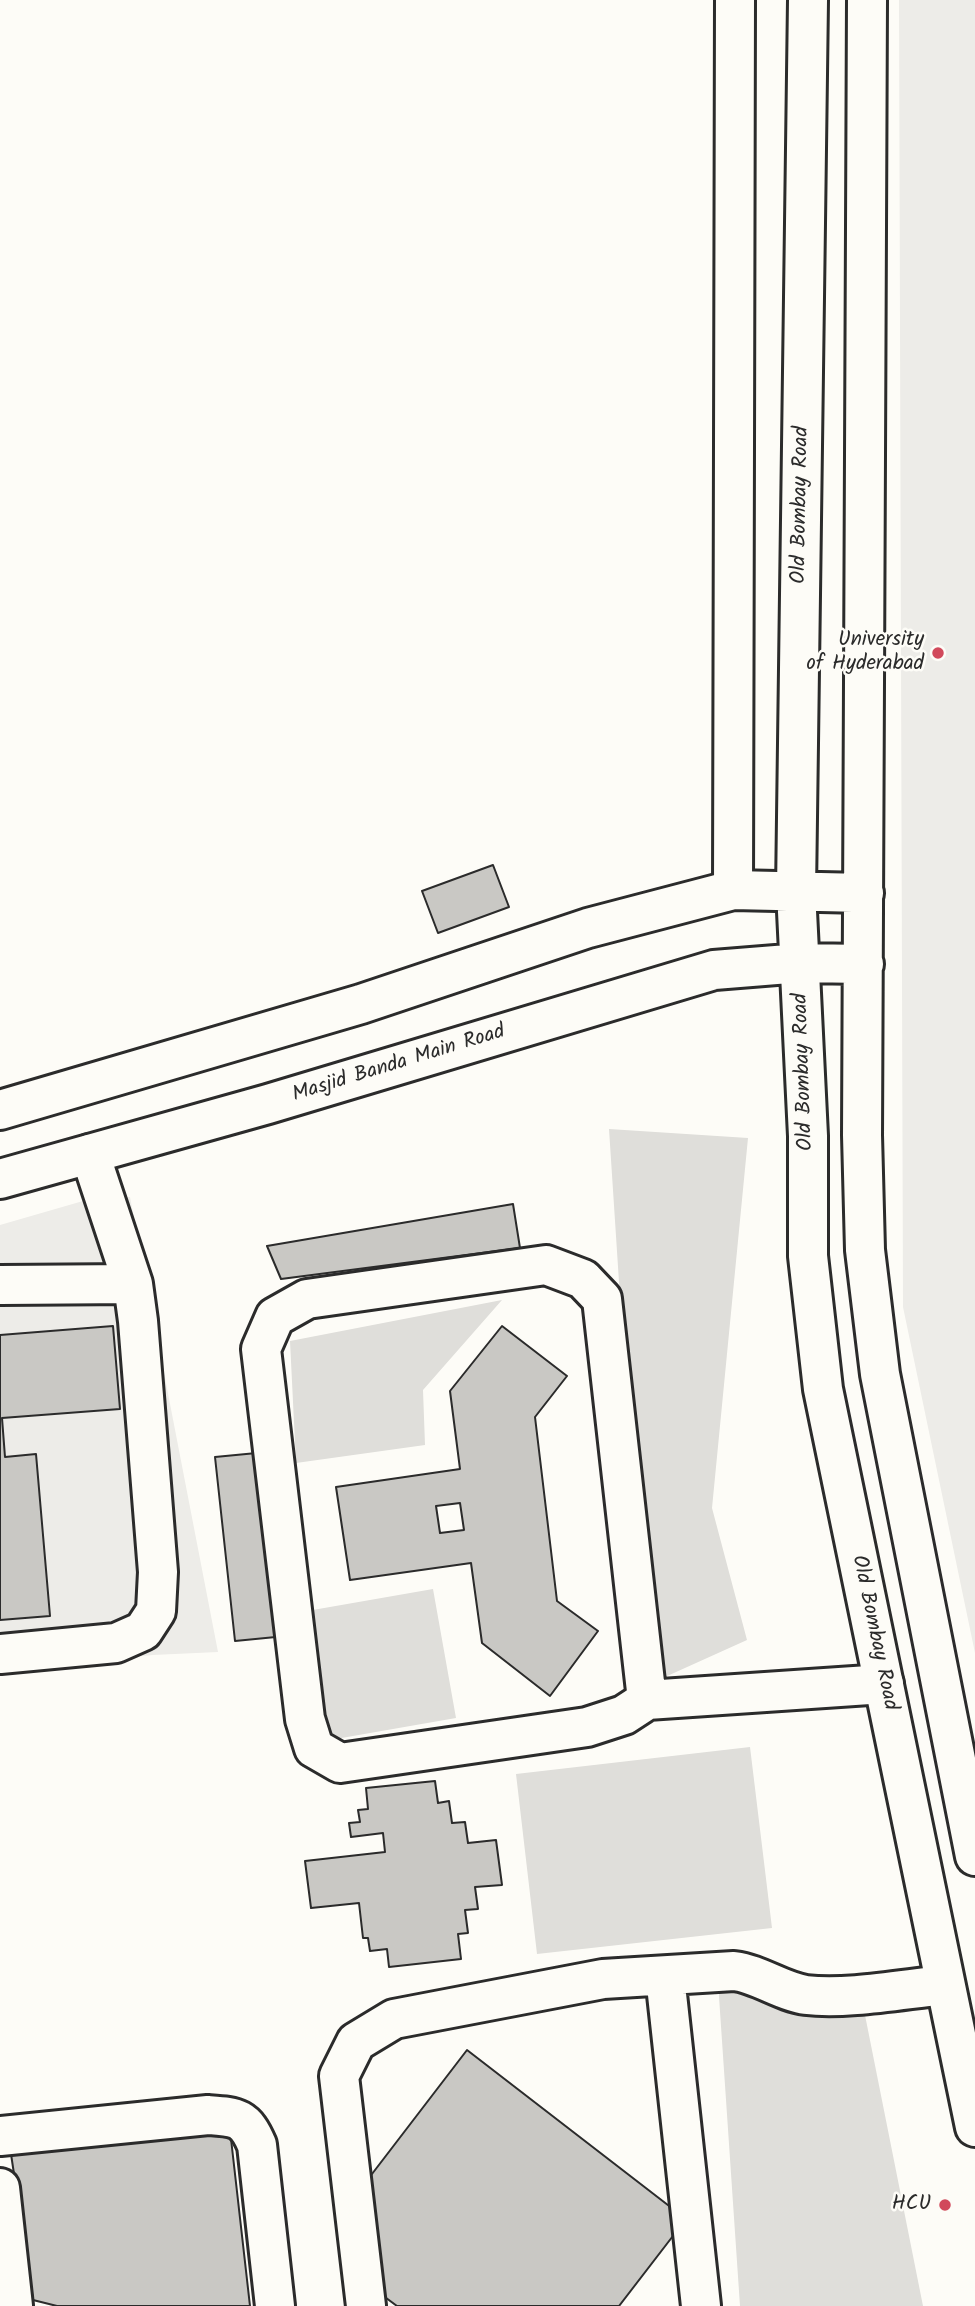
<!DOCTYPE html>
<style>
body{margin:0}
canvas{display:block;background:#fdfcf7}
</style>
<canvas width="975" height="2306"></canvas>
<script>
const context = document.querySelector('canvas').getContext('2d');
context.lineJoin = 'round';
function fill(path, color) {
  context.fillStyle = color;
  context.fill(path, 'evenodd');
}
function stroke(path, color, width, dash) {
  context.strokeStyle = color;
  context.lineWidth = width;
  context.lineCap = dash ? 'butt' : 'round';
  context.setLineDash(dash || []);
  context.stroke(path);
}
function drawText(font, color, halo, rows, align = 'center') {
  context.font = font + ' Kalam,sans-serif';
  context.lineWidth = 5;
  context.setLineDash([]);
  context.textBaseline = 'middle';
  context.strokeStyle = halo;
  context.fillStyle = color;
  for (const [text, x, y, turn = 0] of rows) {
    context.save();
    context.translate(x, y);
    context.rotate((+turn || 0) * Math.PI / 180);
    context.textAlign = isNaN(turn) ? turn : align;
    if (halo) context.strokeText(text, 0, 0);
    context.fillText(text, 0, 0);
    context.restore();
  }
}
const built = new Path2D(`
 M 899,0 L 975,0 L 975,1653 L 903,1307 Z
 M 130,1197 L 218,1652 L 153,1655 L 0,1670 L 0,1225 L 83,1201 Z`);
const green = new Path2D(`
 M 609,1129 L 748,1138 L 712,1508 L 747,1640 L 665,1677 L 629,1435 Z
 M 502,1300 L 423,1390 L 425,1445 L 296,1463 L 290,1341 Z
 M 433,1589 L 456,1718 L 330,1740 L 307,1611 Z
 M 750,1747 L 772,1928 L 537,1954 L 516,1774 Z
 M 718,1982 L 859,1985 L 923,2306 L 740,2306 Z`);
const building = new Path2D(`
 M 493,865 L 509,907 L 438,933 L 422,891 Z
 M 513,1204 L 520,1248 L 281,1279 L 267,1246 Z
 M 113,1326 L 120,1409 L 2,1418 L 5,1457 L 36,1454 L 50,1616 L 0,1620 L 0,1335 Z
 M 502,1326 L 567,1376 L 535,1417 L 557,1601 L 598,1631 L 550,1696 L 482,1643 L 471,1563 L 350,1580 L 336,1487 L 460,1469 L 450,1391 ZM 460,1503 L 464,1530 L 440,1533 L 436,1506 Z
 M 267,1452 L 286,1636 L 235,1641 L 215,1457 Z
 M 435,1781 L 438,1803 L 449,1801 L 452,1823 L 465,1822 L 468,1843 L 496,1840 L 502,1885 L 475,1887 L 478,1909 L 465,1910 L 468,1933 L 458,1934 L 461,1959 L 389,1967 L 387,1949 L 370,1951 L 368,1938 L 363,1938 L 359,1903 L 311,1908 L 305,1861 L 385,1852 L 383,1833 L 351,1837 L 349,1823 L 360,1822 L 358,1810 L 368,1809 L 366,1788 Z
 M 467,2050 L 686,2219 L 619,2306 L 397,2306 L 374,2289 L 362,2187 Z
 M 230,2130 L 250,2306 L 57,2306 L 33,2300 L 11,2154 Z`);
const minor = new Path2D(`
 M 733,890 L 735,0
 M 90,1154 L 133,1284
 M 0,1285 L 133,1284 L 138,1321 L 158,1572 L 156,1611 L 143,1631 L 116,1643 L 0,1654
 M 647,1700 L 602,1299 L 583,1279 L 546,1265 L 307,1299 L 275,1317 L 261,1349 L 305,1719 L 314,1748 L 340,1763 L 587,1727 L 624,1715 L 647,1700 L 884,1684
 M 665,1976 L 701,2306
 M 0,2136 L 208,2115 C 237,2117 245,2117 257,2145 L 275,2306
 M 0,2188 L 13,2306
 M 366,2306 L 339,2076 L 356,2042 L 394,2019 L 603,1979 L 734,1971 C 759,1974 782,1992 806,1995 C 846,2000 904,1989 945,1985`);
const major = new Path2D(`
 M 808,0 L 796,891 L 808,1136 L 808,1256 L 823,1389 L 975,2127
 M 867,0 L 862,1135 L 865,1250 L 880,1374 L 975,1856
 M 0,1110 L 361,1004 L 588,928 L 733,890 L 864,893
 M 0,1179 L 268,1104 L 714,970 L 801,963 L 864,964`);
const markers = [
 [938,653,7,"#d1495b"],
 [945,2205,7,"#d1495b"]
];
const streetNames = [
 ["Old Bombay Road",802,505,-89],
 ["Masjid Banda Main Road",399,1065,-17],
 ["Old Bombay Road",805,1072,-92],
 ["Old Bombay Road",873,1633,78]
];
const poiNames = [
 ["University",924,641],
 ["of Hyderabad",924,665],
 ["HCU",931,2205]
];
fill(built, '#edece8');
fill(green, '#dfdeda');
fill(building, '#c9c8c4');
stroke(building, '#2b2b2b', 2);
stroke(minor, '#2b2b2b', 44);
stroke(major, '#2b2b2b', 44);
stroke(minor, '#fdfcf7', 38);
stroke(major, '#fdfcf7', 38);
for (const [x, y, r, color] of markers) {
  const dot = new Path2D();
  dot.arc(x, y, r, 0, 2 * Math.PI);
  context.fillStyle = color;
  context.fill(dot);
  stroke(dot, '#fdfcf7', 2.5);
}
drawText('21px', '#2b2b2b', '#fdfcf7', streetNames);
drawText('21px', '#2b2b2b', '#fdfcf7', poiNames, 'right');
</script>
